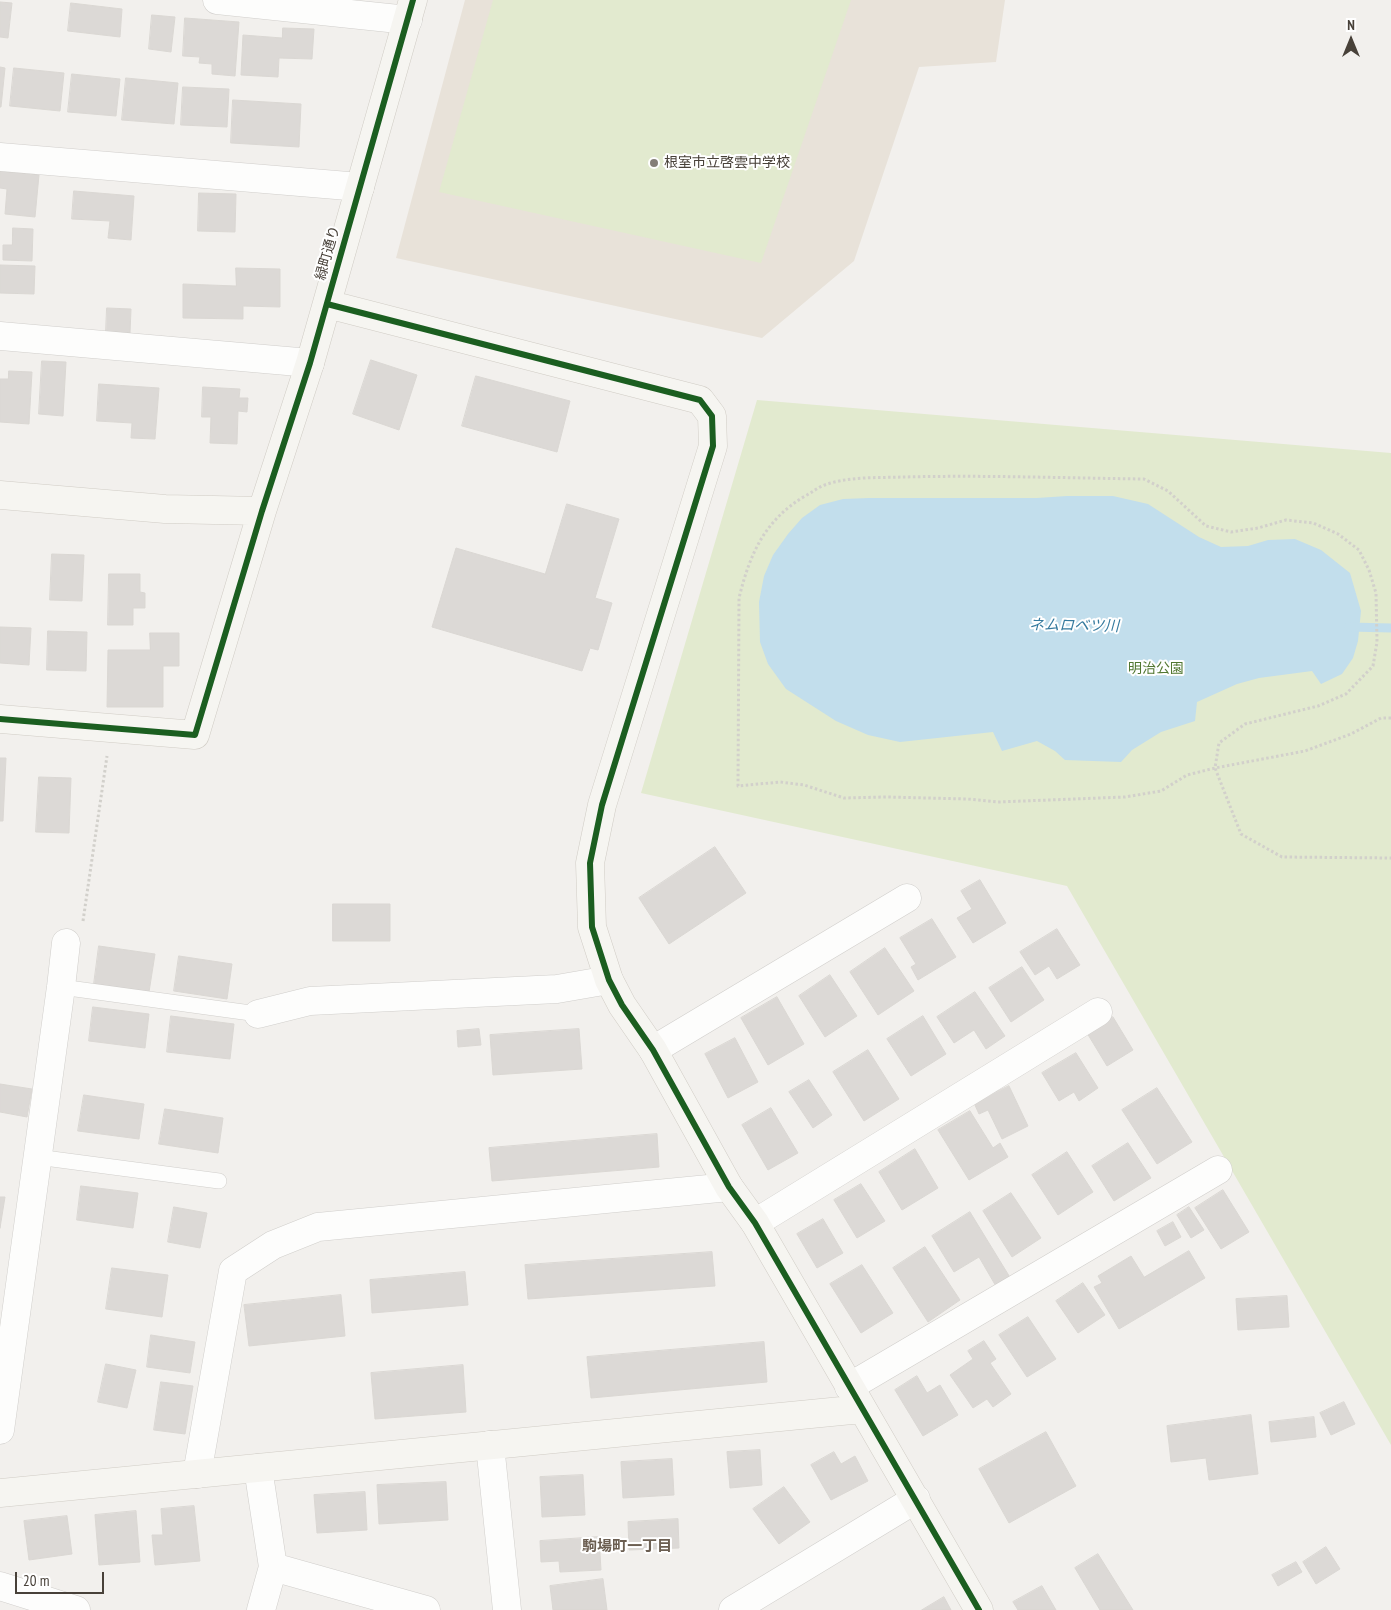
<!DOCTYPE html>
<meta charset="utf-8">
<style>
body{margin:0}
#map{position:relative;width:1391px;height:1610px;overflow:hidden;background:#f2f0ed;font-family:"PT Sans Narrow",sans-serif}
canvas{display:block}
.north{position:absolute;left:1326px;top:15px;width:50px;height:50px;-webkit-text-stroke:4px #fff;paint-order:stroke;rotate:0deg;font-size:14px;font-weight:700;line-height:20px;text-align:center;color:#484139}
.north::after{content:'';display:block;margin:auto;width:18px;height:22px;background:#484139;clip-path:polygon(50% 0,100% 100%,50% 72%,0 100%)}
.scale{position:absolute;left:15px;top:1572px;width:89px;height:22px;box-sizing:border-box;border:2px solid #484139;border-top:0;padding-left:6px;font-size:15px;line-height:18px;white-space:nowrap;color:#484139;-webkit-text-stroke:4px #fff;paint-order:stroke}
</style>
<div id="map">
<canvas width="1391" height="1610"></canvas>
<div class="north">N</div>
<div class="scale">20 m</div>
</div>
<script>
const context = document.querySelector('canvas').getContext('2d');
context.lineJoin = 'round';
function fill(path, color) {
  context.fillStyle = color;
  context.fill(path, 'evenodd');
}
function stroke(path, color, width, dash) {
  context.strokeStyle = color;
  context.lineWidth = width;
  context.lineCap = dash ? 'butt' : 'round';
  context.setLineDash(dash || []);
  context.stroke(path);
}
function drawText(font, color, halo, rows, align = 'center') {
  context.font = font + ' "PT Sans Narrow","Noto Sans JP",sans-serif';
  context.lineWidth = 4;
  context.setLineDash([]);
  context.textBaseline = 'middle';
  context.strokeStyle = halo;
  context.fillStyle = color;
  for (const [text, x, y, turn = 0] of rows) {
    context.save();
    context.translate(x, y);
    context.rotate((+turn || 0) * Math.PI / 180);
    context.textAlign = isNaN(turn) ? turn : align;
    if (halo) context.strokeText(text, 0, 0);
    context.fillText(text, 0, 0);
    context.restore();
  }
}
const education = new Path2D(`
 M 465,0 L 1005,0 L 996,62 L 919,67 L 854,261 L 762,338 L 396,258 Z`);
const green = new Path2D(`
 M 493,0 L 851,0 L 761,263 L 439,192 Z
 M 757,400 L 1391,453 L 1391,1445 L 1067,886 L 641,793 Z`);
const water = new Path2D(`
 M 1067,496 L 1113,496 L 1148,504 L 1199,537 L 1221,547 L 1248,546 L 1268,540 L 1295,539 L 1321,550 L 1350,573 L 1361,611 L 1358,641 L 1353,658 L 1342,674 L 1321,684 L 1312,671 L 1259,678 L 1237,684 L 1197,702 L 1195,721 L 1161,732 L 1132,750 L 1121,762 L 1065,760 L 1055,751 L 1037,741 L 1002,751 L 993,732 L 900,742 L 868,735 L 836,721 L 786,689 L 768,664 L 760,642 L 759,602 L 764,576 L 773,555 L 788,534 L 802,518 L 820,505 L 843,499 L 869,498 L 1037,498 Z`);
const stream = new Path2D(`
 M 1349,627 L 1391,628`);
const building = new Path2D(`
 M 0,2 L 12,3 L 8,38 L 0,37 Z
 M 71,3 L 122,9 L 120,37 L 68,31 Z
 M 152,15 L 175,17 L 171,52 L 149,49 Z
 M 185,18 L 239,22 L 235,76 L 212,74 L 212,64 L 199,63 L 200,57 L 183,56 Z
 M 283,28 L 314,29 L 312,59 L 279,58 L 278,77 L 241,75 L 243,35 L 282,38 Z
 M 0,67 L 5,68 L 1,107 L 0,107 Z
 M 14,68 L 64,73 L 60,111 L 10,106 Z
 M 72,74 L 120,79 L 116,116 L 68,112 Z
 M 126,78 L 178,83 L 174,124 L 122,120 Z
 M 183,87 L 229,89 L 227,127 L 181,125 Z
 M 233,100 L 301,104 L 299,147 L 231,143 Z
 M 0,171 L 39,175 L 35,217 L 5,214 L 7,189 L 0,188 Z
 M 74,191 L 134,196 L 131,240 L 108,238 L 110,221 L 72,219 Z
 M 199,193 L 236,194 L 235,232 L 198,231 Z
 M 13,228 L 33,229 L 32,261 L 3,260 L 3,245 L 12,245 Z
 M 0,265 L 35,266 L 34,294 L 0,293 Z
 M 236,268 L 280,269 L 280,307 L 243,306 L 243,319 L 183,318 L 183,284 L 236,286 Z
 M 107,308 L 131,309 L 130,333 L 106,332 Z
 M 371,360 L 417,375 L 399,430 L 353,414 Z
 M 42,361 L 66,362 L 63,416 L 39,414 Z
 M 9,371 L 32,372 L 29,424 L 0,422 L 0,379 L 8,379 Z
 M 476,376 L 570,401 L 557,452 L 462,426 Z
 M 99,384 L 159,388 L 155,439 L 131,438 L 132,423 L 97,421 Z
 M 203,387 L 240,389 L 239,398 L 248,398 L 247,412 L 238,411 L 237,444 L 210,443 L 211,417 L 202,417 Z
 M 567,504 L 619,519 L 595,598 L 612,603 L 598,650 L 590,648 L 582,671 L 432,627 L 456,548 L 545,574 Z
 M 52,554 L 84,555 L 82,601 L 50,600 Z
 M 109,574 L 140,574 L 140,592 L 145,593 L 145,608 L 133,608 L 133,625 L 108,625 Z
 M 0,627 L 31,628 L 29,665 L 0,663 Z
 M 48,631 L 87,632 L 86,671 L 47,670 Z
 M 150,633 L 179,633 L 179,666 L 163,666 L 163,707 L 107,707 L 108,650 L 150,650 Z
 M 0,758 L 6,758 L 3,821 L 0,821 Z
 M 39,777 L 71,778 L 69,833 L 36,832 Z
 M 715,847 L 746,893 L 669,944 L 639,898 Z
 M 980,880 L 1006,923 L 973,943 L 957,918 L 972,909 L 961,891 Z
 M 333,904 L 390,904 L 390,941 L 333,941 Z
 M 932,919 L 956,957 L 918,980 L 911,967 L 916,964 L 900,938 Z
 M 1057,929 L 1080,965 L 1057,979 L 1049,966 L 1035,975 L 1020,952 Z
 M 99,946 L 155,954 L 149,992 L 94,984 Z
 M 885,948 L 914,991 L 878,1015 L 850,972 Z
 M 179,956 L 232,964 L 227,999 L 174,991 Z
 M 1022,967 L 1044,1000 L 1011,1022 L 989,988 Z
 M 830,975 L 857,1016 L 825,1037 L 799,996 Z
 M 975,992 L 1005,1036 L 986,1049 L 974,1030 L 954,1043 L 937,1017 Z
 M 777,997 L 804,1044 L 768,1065 L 741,1018 Z
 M 93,1007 L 149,1014 L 145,1048 L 89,1041 Z
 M 171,1016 L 234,1024 L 230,1059 L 167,1052 Z
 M 923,1016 L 946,1054 L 911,1076 L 887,1039 Z
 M 1113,1017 L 1133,1050 L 1107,1066 L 1087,1033 Z
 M 479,1029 L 481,1045 L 458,1047 L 457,1031 Z
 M 579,1029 L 582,1069 L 493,1075 L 490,1035 Z
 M 735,1038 L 758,1082 L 728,1098 L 705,1054 Z
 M 868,1050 L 899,1099 L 864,1121 L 833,1072 Z
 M 1076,1053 L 1098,1088 L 1079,1101 L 1074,1092 L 1059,1101 L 1042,1073 Z
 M 809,1080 L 832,1115 L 813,1128 L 789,1092 Z
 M 0,1084 L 32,1089 L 27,1117 L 0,1112 Z
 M 1009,1086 L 1028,1126 L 1002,1139 L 988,1110 L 979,1114 L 974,1103 Z
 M 1157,1088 L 1192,1142 L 1157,1164 L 1122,1110 Z
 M 84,1095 L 144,1104 L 139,1139 L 78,1131 Z
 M 771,1108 L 798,1153 L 768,1170 L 742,1125 Z
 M 165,1109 L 223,1118 L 218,1153 L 159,1144 Z
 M 970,1111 L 993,1148 L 1000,1143 L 1008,1157 L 969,1180 L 938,1130 Z
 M 657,1134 L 659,1167 L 492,1181 L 489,1148 Z
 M 1128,1143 L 1151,1178 L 1114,1201 L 1092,1166 Z
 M 915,1149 L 938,1188 L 902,1210 L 879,1172 Z
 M 1067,1152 L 1093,1192 L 1058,1215 L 1032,1175 Z
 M 861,1184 L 885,1221 L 857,1238 L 834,1200 Z
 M 81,1186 L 138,1193 L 133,1228 L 77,1220 Z
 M 1223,1190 L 1249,1232 L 1221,1249 L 1195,1208 Z
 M 1011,1193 L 1041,1238 L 1012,1257 L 983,1211 Z
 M 0,1197 L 5,1197 L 0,1228 Z
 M 174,1207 L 207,1213 L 200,1248 L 168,1242 Z
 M 1189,1207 L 1204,1230 L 1191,1238 L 1177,1215 Z
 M 970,1212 L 1011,1279 L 997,1288 L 979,1257 L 954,1272 L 932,1236 Z
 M 823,1219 L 843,1253 L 817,1268 L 797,1234 Z
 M 1173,1222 L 1181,1237 L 1165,1246 L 1157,1231 Z
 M 925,1247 L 960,1300 L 928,1322 L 893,1268 Z
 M 1189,1251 L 1205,1278 L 1119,1329 L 1094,1287 L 1102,1283 L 1098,1276 L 1131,1256 L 1144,1277 Z
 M 712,1252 L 715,1286 L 528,1299 L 525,1265 Z
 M 862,1265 L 893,1313 L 861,1333 L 830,1284 Z
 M 112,1268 L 168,1275 L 162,1317 L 106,1309 Z
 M 465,1272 L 468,1305 L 372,1313 L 370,1280 Z
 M 1083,1283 L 1105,1315 L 1078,1333 L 1056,1301 Z
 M 341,1295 L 345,1336 L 249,1346 L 244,1305 Z
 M 1287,1296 L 1289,1327 L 1238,1330 L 1236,1299 Z
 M 1028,1317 L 1056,1359 L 1027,1377 L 999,1335 Z
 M 151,1335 L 195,1342 L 190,1373 L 147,1367 Z
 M 984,1341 L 996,1359 L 990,1363 L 1011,1394 L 993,1407 L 987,1399 L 973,1408 L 950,1375 L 973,1359 L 968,1351 Z
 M 764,1342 L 767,1382 L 591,1398 L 587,1357 Z
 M 106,1364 L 136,1370 L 127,1408 L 98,1402 Z
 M 463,1365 L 466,1412 L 375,1419 L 371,1373 Z
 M 917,1376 L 927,1393 L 940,1385 L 958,1415 L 923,1436 L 895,1390 Z
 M 161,1382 L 193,1386 L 185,1434 L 154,1430 Z
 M 1344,1402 L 1355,1424 L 1331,1435 L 1320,1413 Z
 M 1251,1415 L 1258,1474 L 1209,1480 L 1206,1458 L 1171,1462 L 1167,1426 Z
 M 1314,1417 L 1316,1437 L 1271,1442 L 1269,1422 Z
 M 1046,1432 L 1076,1486 L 1009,1523 L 979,1469 Z
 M 760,1450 L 762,1485 L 730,1488 L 727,1452 Z
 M 834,1452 L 841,1464 L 855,1456 L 868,1481 L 831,1500 L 811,1465 Z
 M 672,1459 L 674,1495 L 623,1498 L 621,1462 Z
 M 583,1475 L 585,1515 L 542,1517 L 540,1477 Z
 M 446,1482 L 448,1520 L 379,1524 L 377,1485 Z
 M 784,1487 L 810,1522 L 779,1544 L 753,1509 Z
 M 365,1492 L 367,1530 L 317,1533 L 314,1495 Z
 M 194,1506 L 200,1561 L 155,1565 L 152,1535 L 163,1535 L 161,1509 Z
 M 136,1511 L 140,1562 L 99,1565 L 95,1515 Z
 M 67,1516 L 72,1554 L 29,1560 L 24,1521 Z
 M 678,1519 L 679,1548 L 629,1550 L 628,1522 Z
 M 599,1537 L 601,1570 L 560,1572 L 559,1561 L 541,1562 L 540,1541 Z
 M 1326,1547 L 1340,1569 L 1316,1584 L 1303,1562 Z
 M 1098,1554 L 1133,1610 L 1100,1610 L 1075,1568 Z
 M 1296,1562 L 1302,1572 L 1278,1586 L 1272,1575 Z
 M 603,1579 L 607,1610 L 553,1610 L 550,1586 Z
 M 1042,1586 L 1056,1610 L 1018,1610 L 1013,1602 Z
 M 944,1597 L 951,1610 L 922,1610 Z`);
const path = new Path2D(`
 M 1391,718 L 1381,718 L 1351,734 L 1305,751 L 1215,768 L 1187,775 L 1161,791 L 1125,797 L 998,802 L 967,799 L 886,797 L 844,798 L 804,785 L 780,782 L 738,786 L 739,598 C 750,553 765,520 805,496 C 811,493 816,489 822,486 C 847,476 877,478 904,477 C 984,475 1064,478 1144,479 L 1168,491 L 1206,526 L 1231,532 L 1258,528 L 1286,520 L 1313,523 L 1338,534 L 1359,550 L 1369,570 L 1376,593 L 1377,642 L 1373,666 L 1346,694 L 1318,706 L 1245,724 L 1219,743 L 1215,768 L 1241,834 L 1282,857 L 1391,858
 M 83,921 L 107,756`);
const lane = new Path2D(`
 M 61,987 L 258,1014
 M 37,1157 L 219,1181`);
const street = new Path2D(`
 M 217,0 L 408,20
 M 0,157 L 360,187
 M 0,336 L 310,363
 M 258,1014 L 310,1001 L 557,989 L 609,980
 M 653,1050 L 907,898
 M 755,1223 L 1098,1012
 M 849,1387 L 1218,1170
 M 0,1430 L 61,987 L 66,943
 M 490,1445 L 507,1610
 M 258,1468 L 273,1567 L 261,1610
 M 197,1474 L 233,1271 L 273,1245 L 318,1227 L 729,1187
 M 273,1567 L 426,1610
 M 0,1586 L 76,1610
 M 733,1610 L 916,1499`);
const secondary = new Path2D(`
 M 327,304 L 700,400 L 712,416 L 713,446 L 602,805 L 590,863 L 592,927 L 609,980 L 622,1005 L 653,1050 L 729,1187 L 755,1223 L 979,1610
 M 0,495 L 165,509 L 262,511
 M 0,719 L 195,735 L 262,511 L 310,363 L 413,0
 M 0,1493 L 862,1409`);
const cycleway = new Path2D(`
 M 327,304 L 700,400 L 712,416 L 713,446 L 602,805 L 590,863 L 592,927 L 609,980 L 622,1005 L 653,1050 L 729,1187 L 755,1223 L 979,1610
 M 0,719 L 195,735 L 262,511 L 310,363 L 413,0`);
const markers = [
 [654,163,5,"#847e78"]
];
const poiNames = [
 ["根室市立啓雲中学校",664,163]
];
const streetNames = [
 ["緑町通り",328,253,-74]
];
const parkNames = [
 ["明治公園",1156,669]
];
const waterNames = [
 ["ネムロベツ川",1074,626,1]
];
const neighbourhoodNames = [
 ["駒場町一丁目",627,1547]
];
fill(education, '#e8e2d9');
fill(green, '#e2eacf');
fill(water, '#c2deec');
stroke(stream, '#c2deec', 9);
fill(building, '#dcd9d6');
stroke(building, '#dad7d3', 1);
stroke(lane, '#d0cecb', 16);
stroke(street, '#d0cecb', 29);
stroke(secondary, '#d0ccc5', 29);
stroke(path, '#d2d0cb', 3, [2.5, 2.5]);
stroke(lane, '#fdfdfc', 15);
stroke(street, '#fdfdfc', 28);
stroke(secondary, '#f6f5f1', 28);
stroke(cycleway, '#1b5e20', 6);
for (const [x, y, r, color] of markers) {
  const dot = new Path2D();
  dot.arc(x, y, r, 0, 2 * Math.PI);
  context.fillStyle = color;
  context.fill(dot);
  stroke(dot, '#fff', 2);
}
drawText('14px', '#484139', '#fff', poiNames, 'left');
drawText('14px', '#484139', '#fff', streetNames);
drawText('14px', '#517730', '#fff', parkNames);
drawText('italic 15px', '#357a9e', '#fff', waterNames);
drawText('bold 15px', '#6b5e51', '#fff', neighbourhoodNames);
</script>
